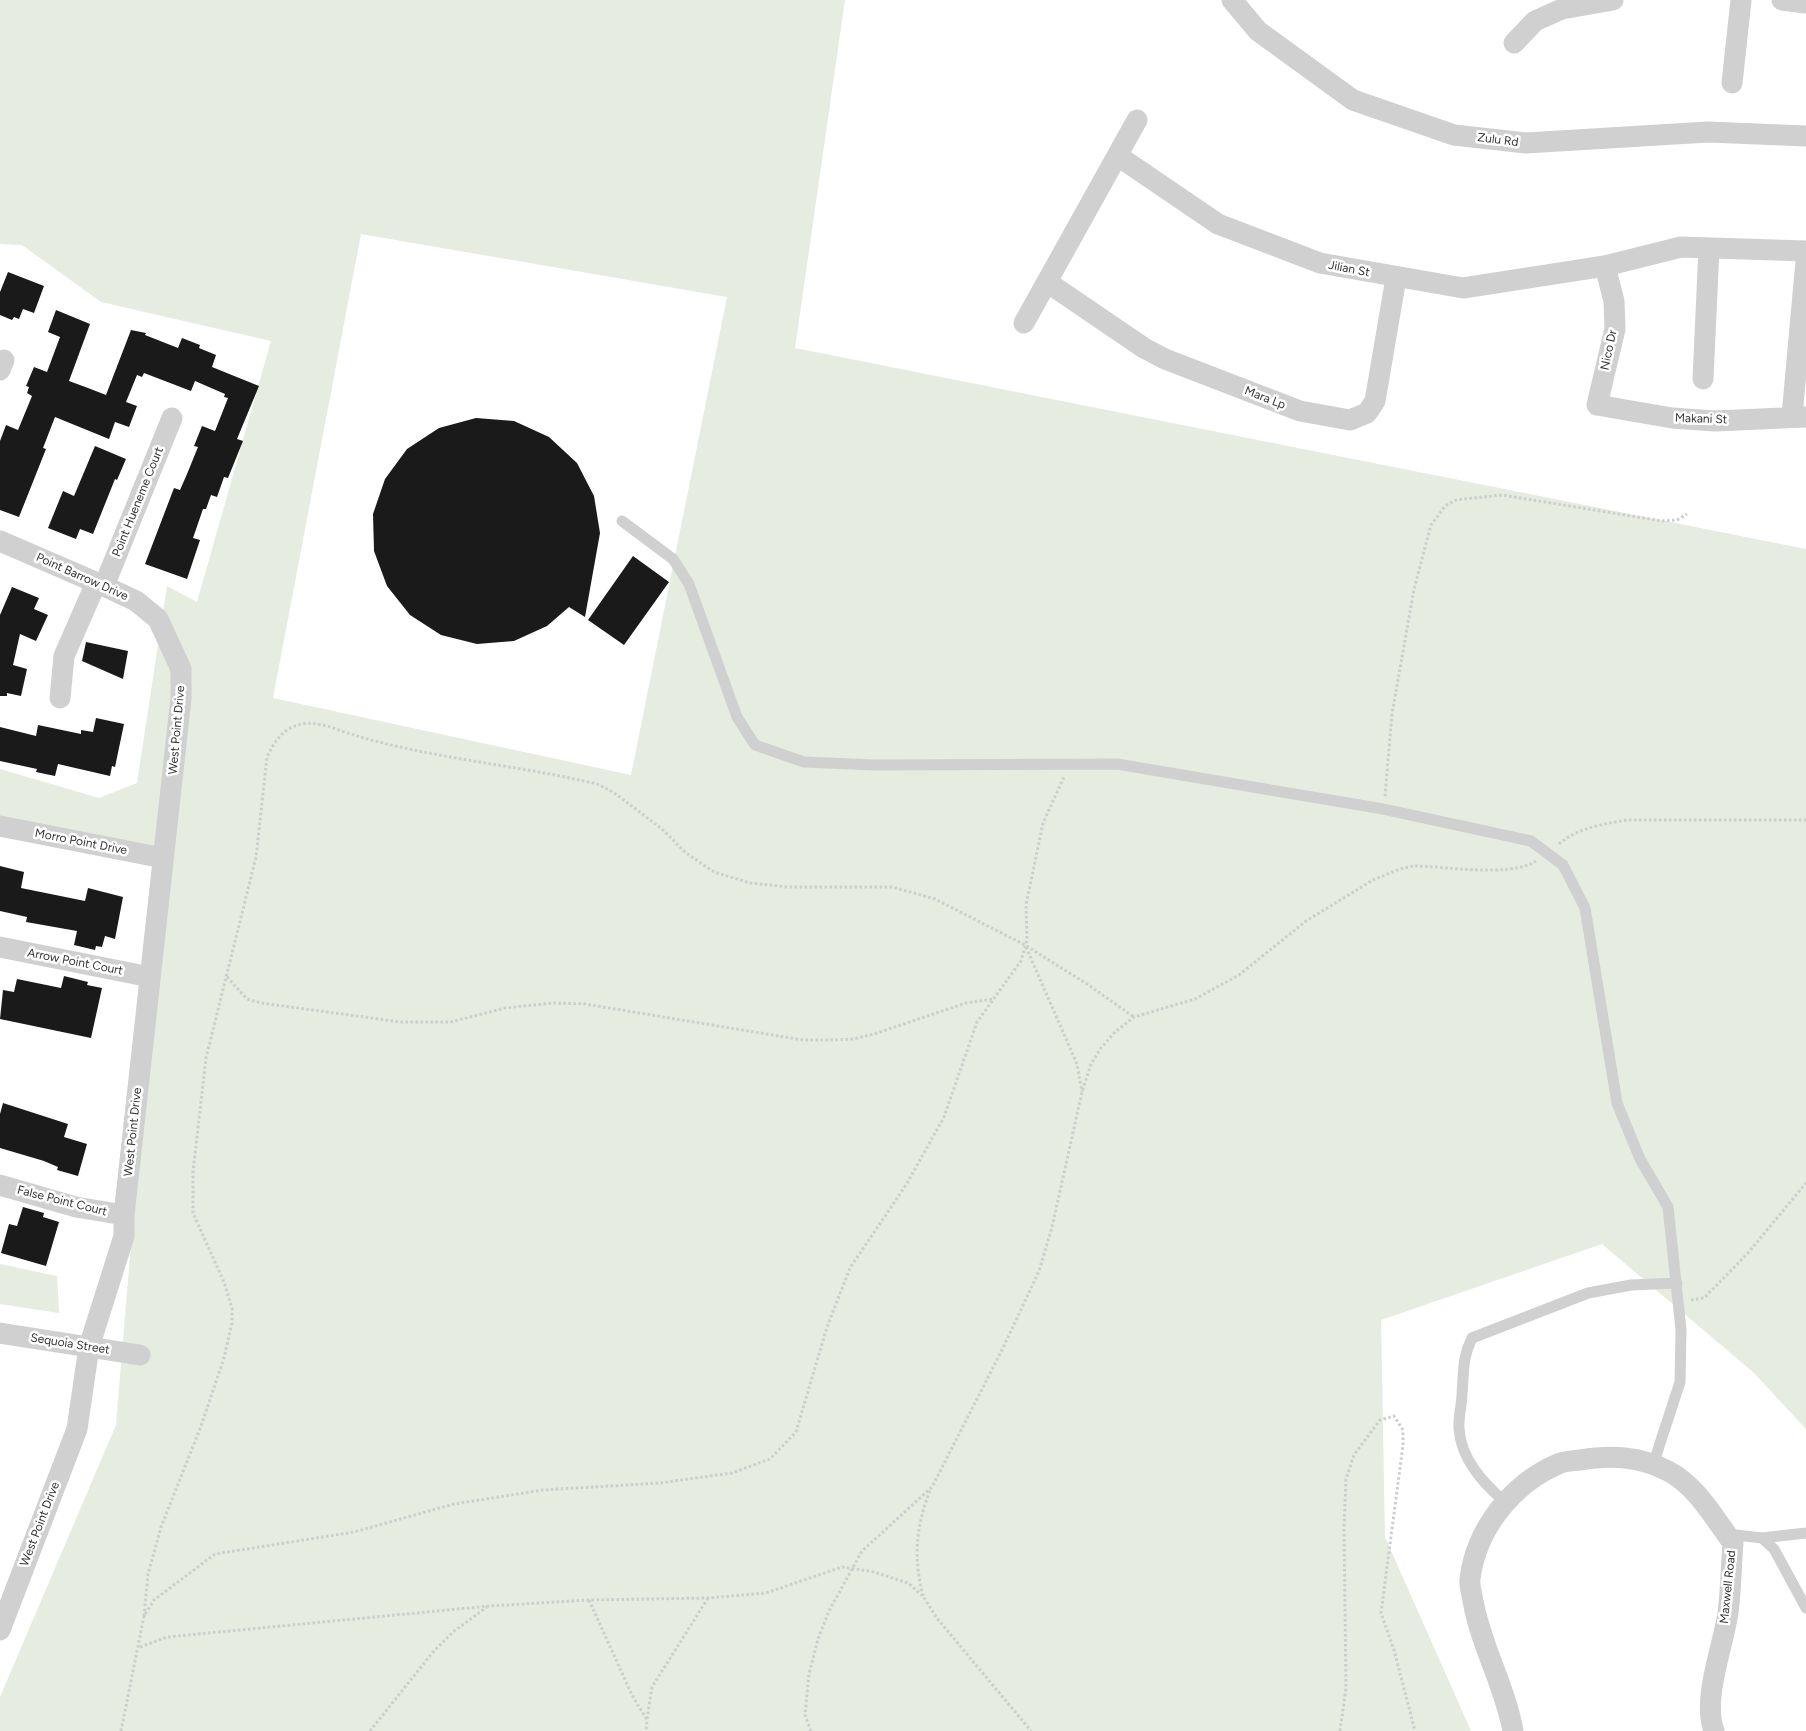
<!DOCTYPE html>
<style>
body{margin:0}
canvas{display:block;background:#fff}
</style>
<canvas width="1806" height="1731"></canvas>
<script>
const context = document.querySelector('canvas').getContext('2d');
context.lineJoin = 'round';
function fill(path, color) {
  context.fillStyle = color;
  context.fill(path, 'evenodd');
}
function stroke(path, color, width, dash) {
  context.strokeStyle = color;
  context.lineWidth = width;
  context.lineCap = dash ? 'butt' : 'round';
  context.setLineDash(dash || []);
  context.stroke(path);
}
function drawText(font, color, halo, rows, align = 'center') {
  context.font = font + ' Figtree,sans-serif';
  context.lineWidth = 5;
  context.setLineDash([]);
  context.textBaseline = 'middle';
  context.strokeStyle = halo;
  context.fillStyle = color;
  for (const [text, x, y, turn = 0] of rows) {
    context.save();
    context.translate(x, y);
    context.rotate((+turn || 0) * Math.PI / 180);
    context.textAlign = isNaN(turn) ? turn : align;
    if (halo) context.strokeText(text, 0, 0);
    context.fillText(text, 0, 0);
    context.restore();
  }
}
const green = new Path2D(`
 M 0,0 L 845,0 L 795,348 L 1806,549 L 1806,1429 L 1754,1373 L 1602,1244 L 1381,1320 L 1385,1537 L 1471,1731 L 0,1731 L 0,1697 L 116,1425 L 163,858 L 0,827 L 0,769 L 99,798 L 137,783 L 167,586 L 197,602 L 271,341 L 101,302 L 22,245 L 0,244 ZM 361,234 L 727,297 L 631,775 L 273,698 Z
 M 0,1264 L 57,1276 L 59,1313 L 0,1304 Z`);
const building = new Path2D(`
 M 8,272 L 44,286 L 34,313 L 23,309 L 19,319 L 14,317 L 12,320 L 0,315 L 0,292 Z
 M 56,310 L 90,324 L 69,381 L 88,388 L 106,395 L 131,330 L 146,333 L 145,335 L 178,348 L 182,338 L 200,345 L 199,348 L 216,355 L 212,367 L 259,386 L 237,439 L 243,441 L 228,478 L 224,477 L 217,497 L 211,495 L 206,509 L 203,509 L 193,538 L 200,540 L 187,579 L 145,564 L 174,488 L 180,490 L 187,474 L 198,447 L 194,446 L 202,426 L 215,431 L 228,398 L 224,397 L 225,394 L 195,381 L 191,391 L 144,373 L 142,377 L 137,375 L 126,402 L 137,406 L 129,427 L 115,422 L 109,439 L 55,417 L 43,448 L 46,449 L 19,517 L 0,510 L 0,441 L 6,425 L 18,430 L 32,396 L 27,393 L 29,387 L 26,386 L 34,367 L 47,372 L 60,337 L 48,332 Z
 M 476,418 L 514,421 L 549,437 L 577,463 L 594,496 L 600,533 L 585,617 L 569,607 L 547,626 L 514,641 L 477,644 L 441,635 L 410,615 L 387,586 L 374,551 L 373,514 L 385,479 L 407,449 L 439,428 Z
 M 95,446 L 126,459 L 117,480 L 115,479 L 93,534 L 80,529 L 76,539 L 48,528 L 63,491 L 74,496 Z
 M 633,556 L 669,582 L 624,645 L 588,620 Z
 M 12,587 L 39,598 L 34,609 L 48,615 L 36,641 L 20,634 L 13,665 L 27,669 L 21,696 L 7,693 L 7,696 L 0,696 L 0,615 Z
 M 86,642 L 128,651 L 123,679 L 82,661 Z
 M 96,718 L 124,724 L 115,767 L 112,766 L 110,776 L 58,764 L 55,776 L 36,772 L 37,769 L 0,761 L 0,727 L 36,736 L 38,725 L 81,734 L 81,730 L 93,732 Z
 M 0,866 L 24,872 L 21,888 L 85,901 L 88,888 L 123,897 L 115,939 L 105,936 L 102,947 L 96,946 L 95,950 L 74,945 L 77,931 L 26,922 L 27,917 L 0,911 Z
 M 64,976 L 88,982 L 87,985 L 102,988 L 91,1038 L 0,1019 L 3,990 L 14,992 L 17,979 L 61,988 Z
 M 3,1103 L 68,1124 L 64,1137 L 87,1144 L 78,1176 L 57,1170 L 58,1167 L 44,1161 L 0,1148 L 0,1114 Z
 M 23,1207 L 44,1213 L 43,1217 L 59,1222 L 46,1266 L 1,1253 L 9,1224 L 17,1226 Z`);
const path = new Path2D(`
 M 1385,796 L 1392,714 L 1414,589 L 1431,525 L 1445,506 L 1456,500 L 1502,495 L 1662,521 L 1677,520 L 1687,514
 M 1559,844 C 1577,828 1603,824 1627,820 L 1806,820
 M 1026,947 L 1077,1064 L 1082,1092
 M 227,977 L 247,999 L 261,1003 L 401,1022 L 451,1022 L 505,1008 L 554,1003 L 585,1004 L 803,1040 L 830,1040 L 853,1039 L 874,1034 L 966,1003 L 993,999
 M 1691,1300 L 1704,1298 L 1748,1253 L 1806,1183
 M 923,1596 C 913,1557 916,1525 931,1488
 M 589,1600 L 632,1695 L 647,1720 L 646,1731
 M 144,1616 L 148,1574 L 161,1527 L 200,1429 L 224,1358 L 232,1323 L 232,1308 L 224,1282 L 193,1213 L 193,1172 L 206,1058 L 256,857 L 267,757 C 274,743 282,729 298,725 C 317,719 339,731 357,736 C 435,759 518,765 597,784 L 613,792 L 662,829 L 686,853 L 714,872 L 750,883 L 788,887 L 892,887 L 935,899 L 1025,945 L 1087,984 L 1134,1017
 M 140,1647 L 167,1637 L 489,1606 L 589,1600 L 708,1598 L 766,1593 L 842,1567 L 874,1572 L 908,1583 L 923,1596 L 936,1617 L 1031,1731
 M 647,1719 L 652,1687 L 708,1598
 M 121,1731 L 144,1616 L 154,1600 L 215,1554 L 354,1532 L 454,1504 L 543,1490 L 660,1483 L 732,1473 L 770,1459 L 796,1432 L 827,1327 L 850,1268 L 906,1185 L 944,1117 L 977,1022 L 1021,961 L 1027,940 L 1026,905 L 1043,823 L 1064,777
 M 370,1731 L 433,1652 L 453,1632 L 487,1607
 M 811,1731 L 805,1715 L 809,1674 L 818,1639 L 829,1611 L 862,1551 L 932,1487 L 1003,1348 L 1039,1271 L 1052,1227 L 1082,1092 L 1091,1064 L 1101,1048 L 1115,1032 L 1134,1017 L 1195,999 L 1239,975 L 1306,921 L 1373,880 L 1400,869 L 1413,866 C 1444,866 1510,878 1536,861
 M 1340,1731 L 1346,1688 L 1344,1527 L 1346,1479 L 1354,1455 L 1380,1420 L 1394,1416 L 1403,1430 L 1403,1445 L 1381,1613 L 1394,1650 L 1415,1731`);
const service = new Path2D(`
 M 622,521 L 673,559 L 689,584 L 737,717 L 755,745 L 804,762 L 875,765 L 1117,764 L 1383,809 L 1531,841 L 1563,865 L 1585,908 L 1617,1103 L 1640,1159 L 1668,1207 L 1681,1330 L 1680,1382 L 1653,1465
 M 1505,1502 C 1483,1483 1461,1459 1459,1429 C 1458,1417 1462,1405 1462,1394 C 1464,1372 1462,1358 1472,1338 L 1588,1293 L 1631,1285 L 1677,1283
 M 1727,1534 L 1762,1538 L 1806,1533
 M 1762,1538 L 1774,1549 L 1806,1608`);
const minor = new Path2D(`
 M 1232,0 L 1258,31 L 1353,100 L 1454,135 L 1526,143 L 1708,132 L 1806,136
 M 1782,0 L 1806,3
 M 1514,43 L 1535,21 L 1562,9 L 1613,0
 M 1732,83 L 1741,0
 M 1118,156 L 1218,224 L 1320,263 L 1463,288 L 1605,266 L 1681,247 L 1806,251
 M 1605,266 L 1614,301 L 1615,329 L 1597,405 L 1672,418 L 1715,421 L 1806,417
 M 1047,282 L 1144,348 L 1165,359 L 1300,411 L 1350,420 L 1367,413 L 1375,401 L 1396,278
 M 1024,323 L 1137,120
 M 0,370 L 4,360
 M 1703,379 L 1709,248
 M 1792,416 L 1806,261
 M 0,541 L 104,586 L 136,601 L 158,619 L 181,669 L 181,698 L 124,1215 L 124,1236 L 89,1347 L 77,1429 L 0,1630
 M 104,586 L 172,418
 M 60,698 L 64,656 L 96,583
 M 0,826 L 163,858
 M 0,947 L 150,977
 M 0,1185 L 76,1207 L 124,1215
 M 0,1333 L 140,1355
 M 1513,1731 C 1505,1686 1481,1646 1473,1601 C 1472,1594 1469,1586 1470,1579 C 1476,1529 1512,1484 1558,1464 C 1564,1461 1573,1461 1580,1460 C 1611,1455 1639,1456 1668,1471 C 1697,1486 1714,1518 1733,1543 C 1731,1566 1731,1590 1728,1613 C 1723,1647 1702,1699 1714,1731`);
const streetNames = [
 ["Zulu Rd",1498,140,7],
 ["Jilian St",1349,269,11],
 ["Nico Dr",1609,350,-78],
 ["Mara Lp",1265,398,21],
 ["Makani St",1701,419,2],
 ["Point Hueneme Court",138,502,-68],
 ["Point Barrow Drive",82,577,24],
 ["West Point Drive",177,730,-85],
 ["Morro Point Drive",81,842,11],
 ["Arrow Point Court",75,962,11],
 ["West Point Drive",133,1132,-84],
 ["False Point Court",62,1201,14],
 ["Sequoia Street",70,1344,9],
 ["West Point Drive",40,1524,-69],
 ["Maxwell Road",1728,1587,-84]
];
fill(green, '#e6ecdf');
fill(building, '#1a1a1a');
stroke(path, '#cdcdcd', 3, [2.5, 2.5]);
stroke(service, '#d0d0d0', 11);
stroke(minor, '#d0d0d0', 21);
drawText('12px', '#333', '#fff', streetNames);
</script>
